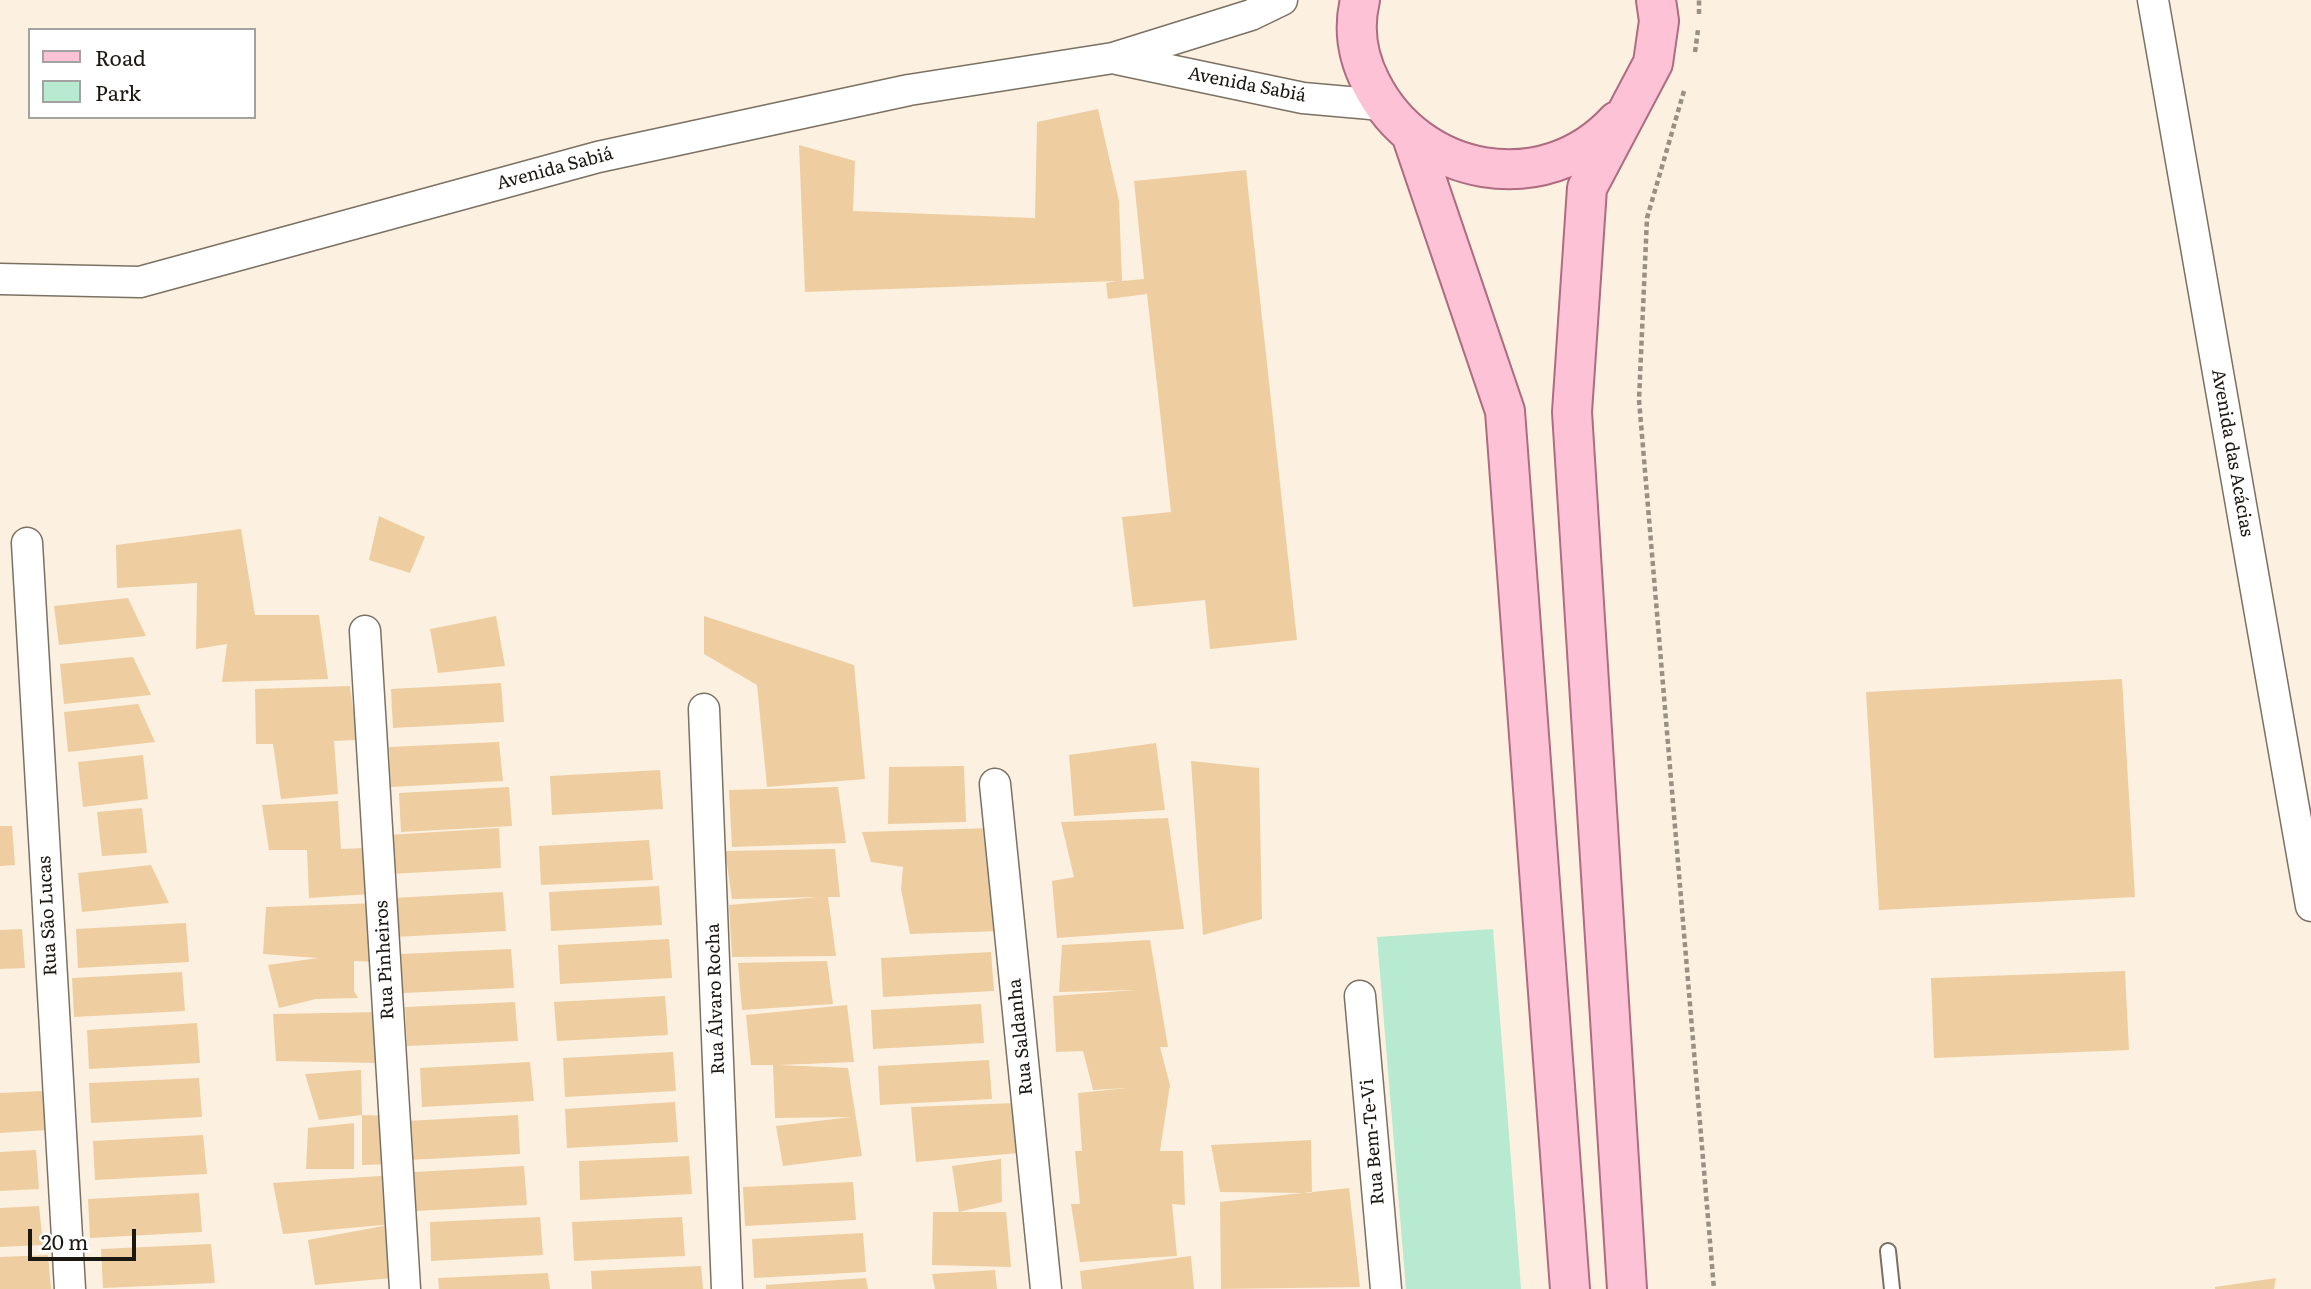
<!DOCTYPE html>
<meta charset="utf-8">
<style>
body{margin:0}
#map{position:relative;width:2311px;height:1289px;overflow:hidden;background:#fcf0e0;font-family:Literata,serif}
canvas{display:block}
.legend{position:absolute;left:28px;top:28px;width:228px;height:91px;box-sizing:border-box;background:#fff;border:2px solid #a4a2a0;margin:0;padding:9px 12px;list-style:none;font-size:21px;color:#1b1711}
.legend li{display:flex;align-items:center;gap:14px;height:35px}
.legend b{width:35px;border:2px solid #a4a2a0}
.scale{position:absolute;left:28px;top:1229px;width:108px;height:32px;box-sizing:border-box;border:4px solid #1b1711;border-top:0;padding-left:9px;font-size:21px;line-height:24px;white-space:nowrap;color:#1b1711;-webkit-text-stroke:5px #fff;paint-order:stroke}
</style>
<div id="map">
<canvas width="2311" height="1289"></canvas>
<ul class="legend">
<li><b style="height:9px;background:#fec2d6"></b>Road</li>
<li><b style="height:19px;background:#b7ead0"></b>Park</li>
</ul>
<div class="scale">20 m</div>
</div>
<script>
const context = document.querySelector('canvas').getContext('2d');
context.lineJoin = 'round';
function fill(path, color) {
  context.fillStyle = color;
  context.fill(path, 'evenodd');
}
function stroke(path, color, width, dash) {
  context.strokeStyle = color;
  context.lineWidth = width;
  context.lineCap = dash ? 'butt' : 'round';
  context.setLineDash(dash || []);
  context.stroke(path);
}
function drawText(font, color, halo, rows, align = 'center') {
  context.font = font + ' Literata,serif';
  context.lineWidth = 5;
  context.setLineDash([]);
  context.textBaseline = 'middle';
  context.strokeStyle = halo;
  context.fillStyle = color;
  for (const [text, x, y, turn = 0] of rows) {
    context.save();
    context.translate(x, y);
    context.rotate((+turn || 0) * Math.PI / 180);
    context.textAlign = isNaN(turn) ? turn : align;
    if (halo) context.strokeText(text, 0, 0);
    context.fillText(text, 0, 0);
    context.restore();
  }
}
const green = new Path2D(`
 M 1493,929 L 1521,1289 L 1406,1289 L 1377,937 Z`);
const building = new Path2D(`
 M 1098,109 L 1119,201 L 1122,281 L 1144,279 L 1134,181 L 1246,170 L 1297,640 L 1210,649 L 1205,600 L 1133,607 L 1122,517 L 1171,512 L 1147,294 L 1108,299 L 1106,283 L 1117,281 L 805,292 L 799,145 L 855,161 L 853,211 L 1035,218 L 1037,122 Z
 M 379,516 L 425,537 L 410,573 L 369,560 Z
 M 241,529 L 255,615 L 319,615 L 328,679 L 222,682 L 227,644 L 196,649 L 197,583 L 117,588 L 116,545 Z
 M 128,598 L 146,636 L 59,645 L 54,606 Z
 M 496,616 L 505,666 L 438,673 L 430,629 Z
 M 704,616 L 854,665 L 865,779 L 767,787 L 757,685 L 704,654 Z
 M 133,657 L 151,695 L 64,704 L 60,664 Z
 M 2122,679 L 2135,897 L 1879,910 L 1866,692 Z
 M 501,683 L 504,722 L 393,728 L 391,689 Z
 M 350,686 L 357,740 L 334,741 L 338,794 L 281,799 L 273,744 L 256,744 L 255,689 Z
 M 138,704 L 155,742 L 68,752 L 64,712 Z
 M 499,742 L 503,781 L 391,787 L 389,747 Z
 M 1156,743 L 1165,810 L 1074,816 L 1069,755 Z
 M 143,755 L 148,799 L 83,807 L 78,762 Z
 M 1191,761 L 1259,768 L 1262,919 L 1203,935 Z
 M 964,766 L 966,822 L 888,824 L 889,767 Z
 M 660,770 L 663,809 L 552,815 L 550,776 Z
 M 509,787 L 512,826 L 401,832 L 399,793 Z
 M 838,787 L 846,843 L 732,847 L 729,790 Z
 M 338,801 L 341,849 L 365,848 L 371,894 L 309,898 L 307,850 L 269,850 L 262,805 Z
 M 142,808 L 147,853 L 102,856 L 97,812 Z
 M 1168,818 L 1184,929 L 1057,938 L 1052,881 L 1074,877 L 1061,822 Z
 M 0,826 L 12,826 L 15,865 L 0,866 Z
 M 499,828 L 501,868 L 390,874 L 388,835 Z
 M 992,828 L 1002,931 L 910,934 L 901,889 L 903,867 L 871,862 L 862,832 Z
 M 649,840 L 653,880 L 541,885 L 539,846 Z
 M 835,849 L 840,897 L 828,897 L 836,956 L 732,957 L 729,905 L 819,897 L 732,899 L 725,851 Z
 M 151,865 L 169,903 L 82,912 L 78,873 Z
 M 659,886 L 662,925 L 551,931 L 549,892 Z
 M 503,892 L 506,931 L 394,937 L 392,898 Z
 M 378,903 L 376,962 L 354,961 L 354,991 L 358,998 L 316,999 L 279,1008 L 268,965 L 318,958 L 263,954 L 266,907 Z
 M 186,923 L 189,962 L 78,968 L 76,929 Z
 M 22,929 L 25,968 L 0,969 L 0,930 Z
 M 669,939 L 672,978 L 560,984 L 558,945 Z
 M 1150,940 L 1168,1047 L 1160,1047 L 1170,1085 L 1160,1151 L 1183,1151 L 1185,1205 L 1172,1204 L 1177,1256 L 1080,1262 L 1071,1204 L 1080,1204 L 1075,1151 L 1082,1151 L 1078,1093 L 1127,1088 L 1093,1090 L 1083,1051 L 1056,1052 L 1053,996 L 1136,990 L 1059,992 L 1062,945 Z
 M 511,949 L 514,988 L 403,993 L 401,954 Z
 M 991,952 L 994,991 L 883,997 L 881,958 Z
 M 827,961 L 833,1004 L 742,1010 L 738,963 Z
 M 2125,971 L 2129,1050 L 1934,1058 L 1931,978 Z
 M 182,972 L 185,1011 L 74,1017 L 72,978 Z
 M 665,996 L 668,1035 L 557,1041 L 554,1002 Z
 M 515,1002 L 518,1041 L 407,1046 L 405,1007 Z
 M 981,1004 L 984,1043 L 873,1049 L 871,1010 Z
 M 847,1005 L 854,1062 L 780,1065 L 848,1068 L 862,1156 L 783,1166 L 776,1126 L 851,1117 L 775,1118 L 773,1065 L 751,1065 L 746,1015 Z
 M 381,1012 L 380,1063 L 276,1061 L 273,1014 Z
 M 197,1023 L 200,1063 L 89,1069 L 87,1030 Z
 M 673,1052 L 676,1091 L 565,1097 L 563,1058 Z
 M 989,1060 L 992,1099 L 880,1105 L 878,1066 Z
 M 530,1062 L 534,1101 L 422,1107 L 420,1068 Z
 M 361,1070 L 362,1115 L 392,1116 L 396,1164 L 362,1165 L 362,1115 L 319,1120 L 305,1074 Z
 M 199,1078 L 202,1117 L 91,1123 L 89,1083 Z
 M 43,1091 L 47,1130 L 0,1133 L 0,1093 Z
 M 675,1102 L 678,1142 L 567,1148 L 565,1109 Z
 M 1015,1103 L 1019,1153 L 916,1162 L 911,1107 Z
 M 518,1115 L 520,1154 L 409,1160 L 407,1121 Z
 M 354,1123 L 354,1169 L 306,1169 L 308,1128 Z
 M 203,1135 L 207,1174 L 95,1180 L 93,1141 Z
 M 1311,1140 L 1312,1193 L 1220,1192 L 1211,1145 Z
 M 36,1150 L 39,1189 L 0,1191 L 0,1152 Z
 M 689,1156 L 692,1194 L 580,1200 L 579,1161 Z
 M 1001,1159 L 1002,1202 L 959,1212 L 1006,1212 L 1011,1267 L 932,1265 L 933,1212 L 959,1212 L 952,1166 Z
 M 524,1166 L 527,1205 L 416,1211 L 414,1172 Z
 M 395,1175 L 403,1277 L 315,1285 L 308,1240 L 394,1224 L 283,1234 L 273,1183 Z
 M 853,1182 L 856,1220 L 745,1226 L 743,1187 Z
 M 1349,1188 L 1360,1287 L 1221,1289 L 1220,1202 Z
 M 199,1193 L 202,1232 L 90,1238 L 88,1199 Z
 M 39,1206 L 43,1245 L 0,1247 L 0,1208 Z
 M 540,1217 L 543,1255 L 431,1261 L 430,1222 Z
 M 682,1217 L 685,1256 L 574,1261 L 572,1222 Z
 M 863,1233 L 866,1272 L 754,1278 L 752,1239 Z
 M 211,1244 L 215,1283 L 103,1288 L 101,1249 Z
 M 48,1255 L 51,1289 L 0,1289 L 0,1257 Z
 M 1191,1256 L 1194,1289 L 1082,1289 L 1080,1271 Z
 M 701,1266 L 703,1289 L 592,1289 L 591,1271 Z
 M 995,1270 L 997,1289 L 935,1289 L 932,1274 Z
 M 548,1273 L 550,1289 L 439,1289 L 438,1278 Z
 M 866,1278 L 868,1289 L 766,1289 L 766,1285 Z
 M 2276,1278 L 2274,1289 L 2215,1289 L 2215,1287 Z`);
const path = new Path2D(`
 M 1699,14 L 1699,0
 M 1695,52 L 1698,30
 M 1684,91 L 1647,218 L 1639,400 L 1714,1289`);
const service = new Path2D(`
 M 1888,1251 L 1892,1289`);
const minor = new Path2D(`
 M 2153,0 L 2311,906
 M 1117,59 L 1303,98 L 1382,105
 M 0,279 L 140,282 L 598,157 L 909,90 L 1113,58 L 1251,15 L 1282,0
 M 27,543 L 70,1289
 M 365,631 L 405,1289
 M 704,709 L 727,1289
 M 995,784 L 1046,1289
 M 1360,996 L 1386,1289`);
const primary = new Path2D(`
 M 1360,0 C 1353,29 1357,56 1371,83 C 1418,177 1544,201 1617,121
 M 1412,137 L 1505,411 L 1570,1289
 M 1627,1289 L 1572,412 L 1587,188 L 1653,63 L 1659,21 L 1656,0`);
const streetNames = [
 ["Avenida Sabiá",1247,85,11],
 ["Avenida Sabiá",555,169,-15],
 ["Avenida das Acácias",2232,453,80],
 ["Rua São Lucas",48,916,-93],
 ["Rua Pinheiros",385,960,-93],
 ["Rua Álvaro Rocha",716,999,-92],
 ["Rua Saldanha",1021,1037,-96],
 ["Rua Bem-Te-Vi",1373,1142,-95]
];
fill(green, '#b7ead0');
fill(building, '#eecea1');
stroke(service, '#7b7163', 18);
stroke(minor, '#7b7163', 33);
stroke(primary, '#ae6c80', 42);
stroke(path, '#989084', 4.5, [5, 3.5]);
stroke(service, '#fff', 14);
stroke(minor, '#fff', 30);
stroke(primary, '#fec2d6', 38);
drawText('18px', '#1b1711', '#fff', streetNames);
</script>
